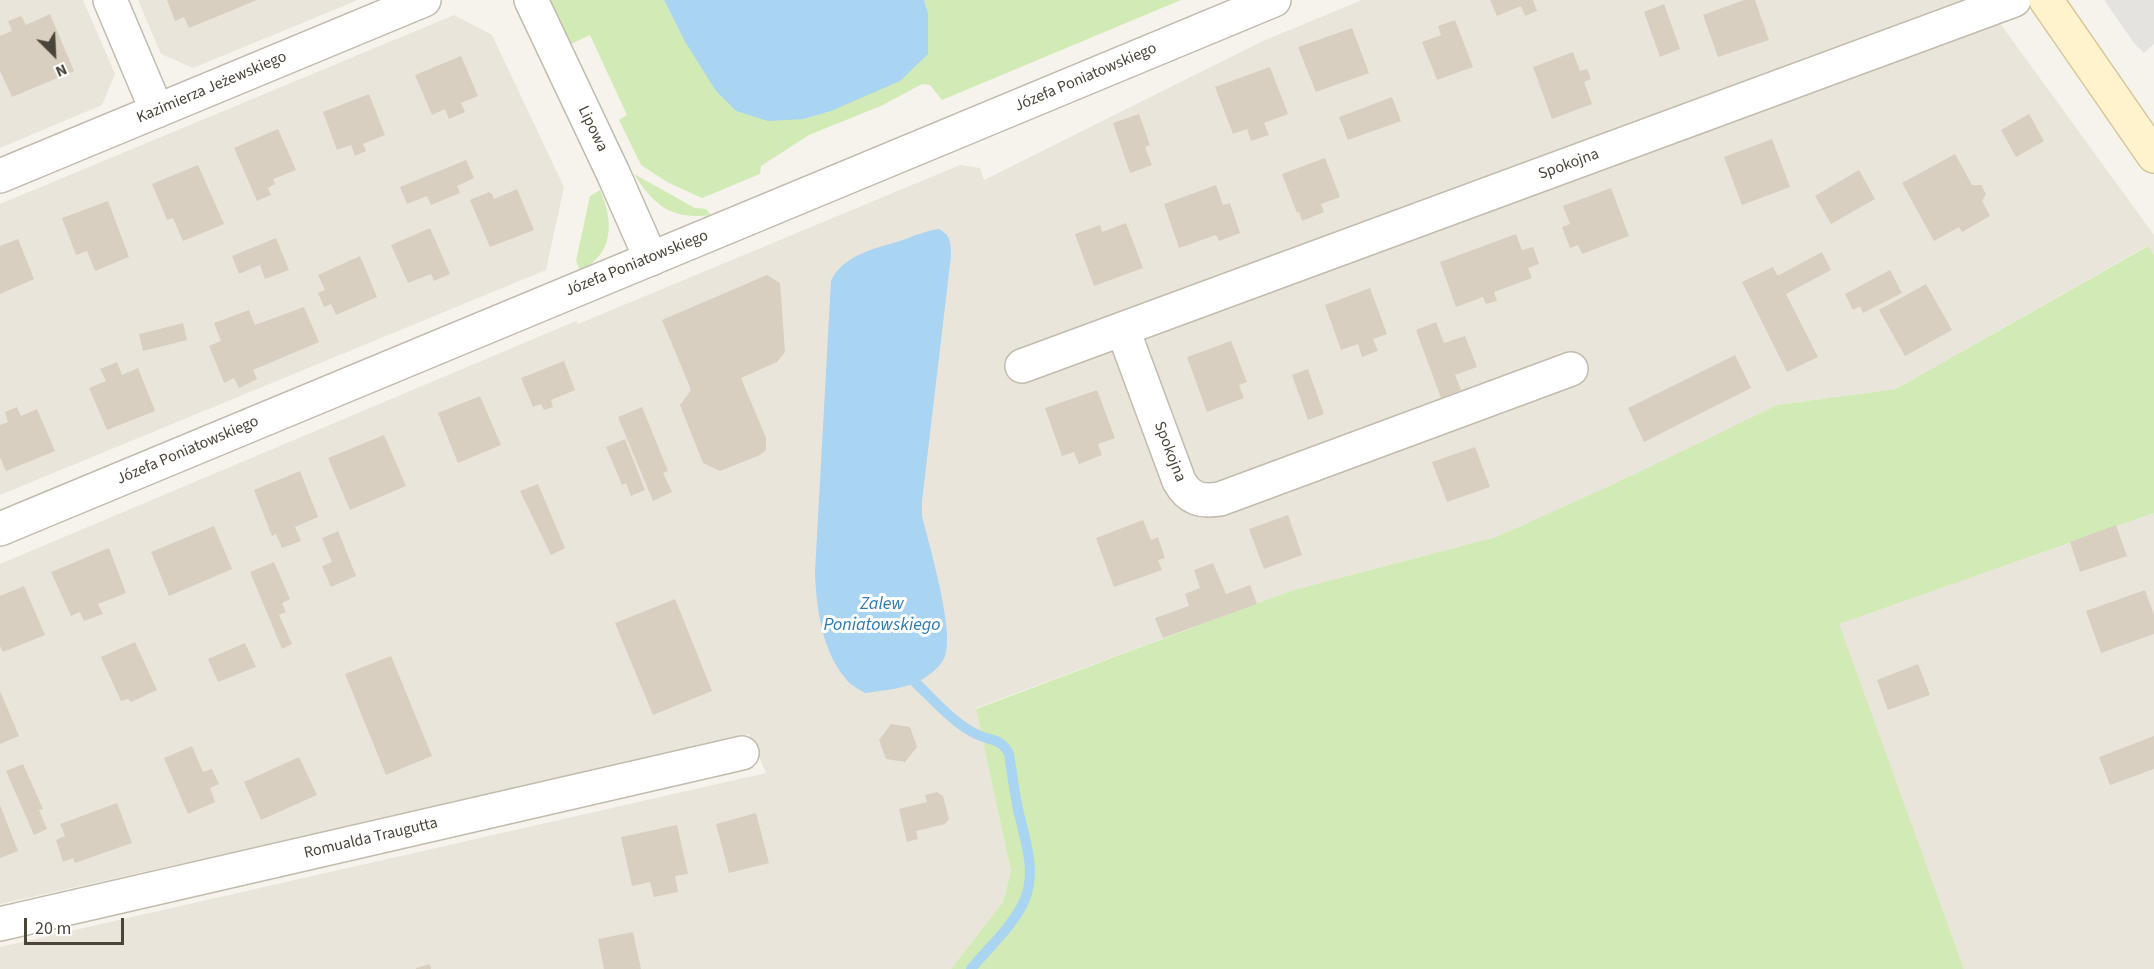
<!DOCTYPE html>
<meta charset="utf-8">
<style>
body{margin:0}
#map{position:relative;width:2154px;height:969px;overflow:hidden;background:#f6f3ec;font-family:"Source Sans 3",sans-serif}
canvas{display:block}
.north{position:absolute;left:24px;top:24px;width:60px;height:60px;-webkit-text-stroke:4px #fff;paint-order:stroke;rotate:156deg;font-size:16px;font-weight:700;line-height:24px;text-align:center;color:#4b4439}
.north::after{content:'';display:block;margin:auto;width:21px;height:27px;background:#4b4439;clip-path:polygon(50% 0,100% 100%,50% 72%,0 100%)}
.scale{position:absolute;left:24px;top:918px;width:100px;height:27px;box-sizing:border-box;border:3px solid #4b4439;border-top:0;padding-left:8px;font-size:18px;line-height:21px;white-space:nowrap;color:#4b4439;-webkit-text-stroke:4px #fff;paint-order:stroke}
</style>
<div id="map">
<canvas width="2154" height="969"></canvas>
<div class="north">N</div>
<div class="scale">20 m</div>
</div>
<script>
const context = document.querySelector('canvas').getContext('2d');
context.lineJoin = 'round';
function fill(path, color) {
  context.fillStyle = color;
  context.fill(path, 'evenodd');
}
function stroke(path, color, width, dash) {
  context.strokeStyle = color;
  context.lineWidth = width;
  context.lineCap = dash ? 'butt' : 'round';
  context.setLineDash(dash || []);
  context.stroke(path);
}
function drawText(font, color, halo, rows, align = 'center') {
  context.font = font + ' "Source Sans 3",sans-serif';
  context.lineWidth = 6;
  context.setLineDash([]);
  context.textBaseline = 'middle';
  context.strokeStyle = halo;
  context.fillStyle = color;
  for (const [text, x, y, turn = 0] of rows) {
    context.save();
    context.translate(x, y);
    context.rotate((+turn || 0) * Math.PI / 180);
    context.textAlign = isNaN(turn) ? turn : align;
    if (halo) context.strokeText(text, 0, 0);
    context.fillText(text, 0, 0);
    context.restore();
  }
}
const residential = new Path2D(`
 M 0,0 L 83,0 L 115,74 L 102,105 L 0,148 Z
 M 138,0 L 358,0 L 193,68 L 161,54 Z
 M 1362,0 L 1983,0 L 2154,235 L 2154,255 L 2147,246 L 1896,389 L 1777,405 L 1616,483 L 1496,537 L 1290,591 L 976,708 L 1011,871 L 1003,902 L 951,969 L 0,969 L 0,947 L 766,773 L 749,734 L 453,803 L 0,904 L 0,564 L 576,321 L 578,324 L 960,165 L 980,168 L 984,180 L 1263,41 Z
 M 454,15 L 492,35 L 564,187 L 546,270 L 0,495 L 0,204 Z
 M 2154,513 L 2154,969 L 1964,969 L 1838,624 Z`);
const green = new Path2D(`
 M 549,0 L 664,0 L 684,40 L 804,119 L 831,111 L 928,13 L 924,0 L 1181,0 L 942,100 L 930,85 L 922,84 L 883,105 L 809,135 L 761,166 L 760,174 L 702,198 L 667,182 L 641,165 L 619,120 L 627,115 L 590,35 L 571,44 Z
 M 634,174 L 695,208 L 706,209 L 711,215 C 672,220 654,206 634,174 Z
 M 600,190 C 614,221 614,255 580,270 L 576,261 L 590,196 Z
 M 2148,246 L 2154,255 L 2154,513 L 1839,624 L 1964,969 L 951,969 L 1003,902 L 1011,871 L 976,709 L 1290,591 L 1496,537 L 1616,483 L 1777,405 L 1896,389 Z`);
const parking = new Path2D(`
 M 2104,0 L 2154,0 L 2154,44 L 2144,53 L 2134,43 Z`);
const water = new Path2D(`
 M 664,0 L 924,0 L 928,13 L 928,54 L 900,81 L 831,111 L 804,119 L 768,121 L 736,111 L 716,91 L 684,40 Z
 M 939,229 C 951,235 951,244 951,256 L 922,501 L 922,516 C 929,545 955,631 945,656 C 942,665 931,674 923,679 C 906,689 885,690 865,693 C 859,689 850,685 846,679 C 822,651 816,607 815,572 L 831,281 C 843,254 878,248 903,240 C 916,235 926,231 939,229 Z`);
const stream = new Path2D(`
 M 915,682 C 934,700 954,724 978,735 C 992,741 1002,739 1009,754 C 1012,772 1014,791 1018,809 C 1024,837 1037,870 1025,899 C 1015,924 988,948 971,969`);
const building = new Path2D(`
 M 167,0 L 257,0 L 189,28 L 184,17 L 175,21 Z
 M 1490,0 L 1533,0 L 1537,11 L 1525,16 L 1521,6 L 1497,16 Z
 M 1744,0 L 1755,0 L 1769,40 L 1718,57 L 1703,15 Z
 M 1664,4 L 1680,49 L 1660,57 L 1644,12 Z
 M 50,14 L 74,71 L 12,97 L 0,71 L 0,36 L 12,31 L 8,21 L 21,16 L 26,25 Z
 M 1455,20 L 1473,67 L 1437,80 L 1422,42 L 1441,35 L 1438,26 Z
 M 1352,28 L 1369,73 L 1316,92 L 1298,47 Z
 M 1573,52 L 1580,71 L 1587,69 L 1591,79 L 1584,82 L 1592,104 L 1552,119 L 1533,67 Z
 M 461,56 L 478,96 L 461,103 L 465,112 L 449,119 L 445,109 L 432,115 L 415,75 Z
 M 1270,67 L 1288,114 L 1264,123 L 1269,135 L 1251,141 L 1247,129 L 1233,134 L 1215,87 Z
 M 369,94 L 385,135 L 363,144 L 366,151 L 355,156 L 351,145 L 337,150 L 323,112 Z
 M 1392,97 L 1401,121 L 1348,140 L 1339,117 Z
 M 1139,114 L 1150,145 L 1145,147 L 1152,165 L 1130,173 L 1113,123 Z
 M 2029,114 L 2044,141 L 2016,157 L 2001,130 Z
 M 278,129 L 296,170 L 273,179 L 275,184 L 268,188 L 271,195 L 257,201 L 234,148 Z
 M 1772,139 L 1790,187 L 1742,205 L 1724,157 Z
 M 1955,154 L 1972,185 L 1981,185 L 1986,194 L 1982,201 L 1990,216 L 1962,232 L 1959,227 L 1934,241 L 1902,183 Z
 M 1325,158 L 1340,197 L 1321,204 L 1324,212 L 1302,221 L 1299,212 L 1297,213 L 1282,174 Z
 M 466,160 L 474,178 L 457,186 L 460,193 L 431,205 L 427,196 L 407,204 L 400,187 Z
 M 198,165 L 224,224 L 183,241 L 173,218 L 167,220 L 152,184 Z
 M 1859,170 L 1875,199 L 1831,224 L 1815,196 Z
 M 1216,185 L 1223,205 L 1230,203 L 1240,233 L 1219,241 L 1216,235 L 1179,248 L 1164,204 Z
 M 1611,188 L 1629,236 L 1582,254 L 1578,245 L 1570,248 L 1562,227 L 1570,224 L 1563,206 Z
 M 517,189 L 534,230 L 490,247 L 470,200 L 489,192 L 492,194 L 494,199 Z
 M 108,201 L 129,257 L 95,271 L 87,251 L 76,255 L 62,218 Z
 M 1126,223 L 1143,268 L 1094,286 L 1075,234 L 1100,225 L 1102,232 Z
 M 430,228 L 450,274 L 434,281 L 431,274 L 408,283 L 391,245 Z
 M 1516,234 L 1522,250 L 1533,247 L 1539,264 L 1528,268 L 1532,278 L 1494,292 L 1497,301 L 1486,304 L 1483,297 L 1456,307 L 1440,262 Z
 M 276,238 L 289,270 L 265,279 L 260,265 L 239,274 L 232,256 Z
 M 18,239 L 34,279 L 0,294 L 0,246 Z
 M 1822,252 L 1831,270 L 1786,294 L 1818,357 L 1787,372 L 1742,282 L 1773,267 L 1777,275 L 1779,275 Z
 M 360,256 L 377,297 L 336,315 L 331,304 L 324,307 L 318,293 L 325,290 L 318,275 Z
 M 1890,270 L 1902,293 L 1863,313 L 1860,306 L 1853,310 L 1845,294 Z
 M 767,275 L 780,283 L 785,352 L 777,362 L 741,378 L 766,438 L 766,450 L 760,455 L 720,471 L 703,463 L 680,405 L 691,390 L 662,320 Z
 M 1926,284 L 1952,330 L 1905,356 L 1879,310 Z
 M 1370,288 L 1387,334 L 1373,339 L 1378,351 L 1362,357 L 1358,344 L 1341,350 L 1325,305 Z
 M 304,307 L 319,342 L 253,370 L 257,379 L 239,388 L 234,378 L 224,383 L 209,346 L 221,341 L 214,323 L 249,310 L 255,325 Z
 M 1436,322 L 1444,343 L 1465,336 L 1477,367 L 1455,375 L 1461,390 L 1441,398 L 1416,330 Z
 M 183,323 L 187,340 L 143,351 L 139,334 Z
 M 1231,341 L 1247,382 L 1239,385 L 1244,398 L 1207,412 L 1187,357 Z
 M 1735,355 L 1751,388 L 1644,442 L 1628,408 Z
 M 564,361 L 575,390 L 551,400 L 553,407 L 544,410 L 541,404 L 533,407 L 521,378 Z
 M 117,362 L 122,375 L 138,368 L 155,411 L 107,430 L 89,388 L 106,381 L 100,369 Z
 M 1308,369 L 1324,414 L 1308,420 L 1292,375 Z
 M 1097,390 L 1115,438 L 1098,444 L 1102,455 L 1079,464 L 1074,452 L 1062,456 L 1045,408 Z
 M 480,396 L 501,445 L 458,463 L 438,413 Z
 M 17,407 L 21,416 L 37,409 L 55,451 L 6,471 L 0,457 L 0,425 L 8,422 L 5,412 Z
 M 642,407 L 668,471 L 663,473 L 672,492 L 653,501 L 618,417 Z
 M 384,435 L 406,486 L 350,510 L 328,458 Z
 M 625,439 L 645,490 L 631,496 L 626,483 L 622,485 L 606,447 Z
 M 1475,447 L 1490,487 L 1447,502 L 1432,462 Z
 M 300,471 L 318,517 L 295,527 L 301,541 L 282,548 L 276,534 L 272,536 L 254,490 Z
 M 538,484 L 565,548 L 551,555 L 520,491 Z
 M 1288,515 L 1302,555 L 1264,569 L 1249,529 Z
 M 1143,520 L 1151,540 L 1158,537 L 1165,558 L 1158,560 L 1162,570 L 1114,587 L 1096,538 Z
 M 2116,525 L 2127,556 L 2080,572 L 2070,542 Z
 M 214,526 L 232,569 L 169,596 L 151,552 Z
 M 338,531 L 356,576 L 331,587 L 322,566 L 332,562 L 322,538 Z
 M 109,548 L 126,593 L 98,604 L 103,614 L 84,621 L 80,612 L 71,616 L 51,572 Z
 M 274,562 L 290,599 L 282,603 L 286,612 L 279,615 L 292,644 L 282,649 L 250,572 Z
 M 1213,563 L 1226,594 L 1250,585 L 1257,604 L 1163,638 L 1155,618 L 1189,606 L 1185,594 L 1200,588 L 1194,570 Z
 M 24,586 L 45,635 L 3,652 L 0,646 L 0,596 Z
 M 2145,590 L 2154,615 L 2154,634 L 2101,653 L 2086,611 Z
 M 675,599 L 712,691 L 653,715 L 615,623 Z
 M 135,642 L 157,690 L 131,702 L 128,699 L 121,701 L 101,657 Z
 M 245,643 L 256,667 L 218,682 L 208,659 Z
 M 391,656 L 432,756 L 386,775 L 345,674 Z
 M 1918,664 L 1930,695 L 1888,710 L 1877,680 Z
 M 0,691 L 19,736 L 0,744 Z
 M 891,724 L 910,727 L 917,747 L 905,762 L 886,759 L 879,740 Z
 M 2154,736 L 2154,769 L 2110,785 L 2099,757 Z
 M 192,746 L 203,772 L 212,769 L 219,784 L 210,788 L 215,802 L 188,814 L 164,758 Z
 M 299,757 L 317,795 L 261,820 L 244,782 Z
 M 23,764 L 43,809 L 39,810 L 47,829 L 34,835 L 6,771 Z
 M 937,792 L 943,796 L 949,819 L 945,824 L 916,831 L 918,839 L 907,842 L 899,809 L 927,802 L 925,795 Z
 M 117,803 L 132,843 L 75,863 L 73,858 L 63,862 L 56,840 L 65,836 L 60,824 Z
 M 0,805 L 18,851 L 0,858 Z
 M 756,813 L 769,863 L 729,873 L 716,824 Z
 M 677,825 L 688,874 L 675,876 L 678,892 L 654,897 L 650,882 L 632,886 L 621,837 Z
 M 633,932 L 641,969 L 604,969 L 598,939 Z
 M 430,964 L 431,969 L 416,969 L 416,968 Z`);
const minor = new Path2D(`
 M 110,0 L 157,111
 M 531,0 L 613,173 L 651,259
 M 0,176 L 424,0
 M 1123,330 L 1179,481 C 1189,499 1201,502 1220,499 L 1571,369
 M 1022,366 L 2014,0
 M 0,924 L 742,753`);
const tertiary = new Path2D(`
 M 0,529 L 1274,0`);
const secondary = new Path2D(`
 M 2046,0 L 2154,156`);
const streetNames = [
 ["Józefa Poniatowskiego",1086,78,-23],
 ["Kazimierza Jeżewskiego",212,88,-23],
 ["Lipowa",592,129,64],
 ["Spokojna",1569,165,-20],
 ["Józefa Poniatowskiego",637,264,-22],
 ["Józefa Poniatowskiego",188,451,-23],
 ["Spokojna",1169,452,69],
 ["Romualda Traugutta",371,839,-13]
];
const waterNames = [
 ["Zalew",882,605],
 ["Poniatowskiego",882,626]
];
fill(residential, '#eae5da');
fill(green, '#d2eab5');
fill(parking, '#e5e3e0');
fill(water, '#a9d4f2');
stroke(stream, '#a9d4f2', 10);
fill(building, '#d8cfc1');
stroke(minor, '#c2bbae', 36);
stroke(tertiary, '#c2bbae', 36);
stroke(secondary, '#d6c79b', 36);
stroke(minor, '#fff', 33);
stroke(tertiary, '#fff', 33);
stroke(secondary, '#fff3cd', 33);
drawText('16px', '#4b4439', '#fff', streetNames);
drawText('italic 18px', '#2e7ab2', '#fff', waterNames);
</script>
